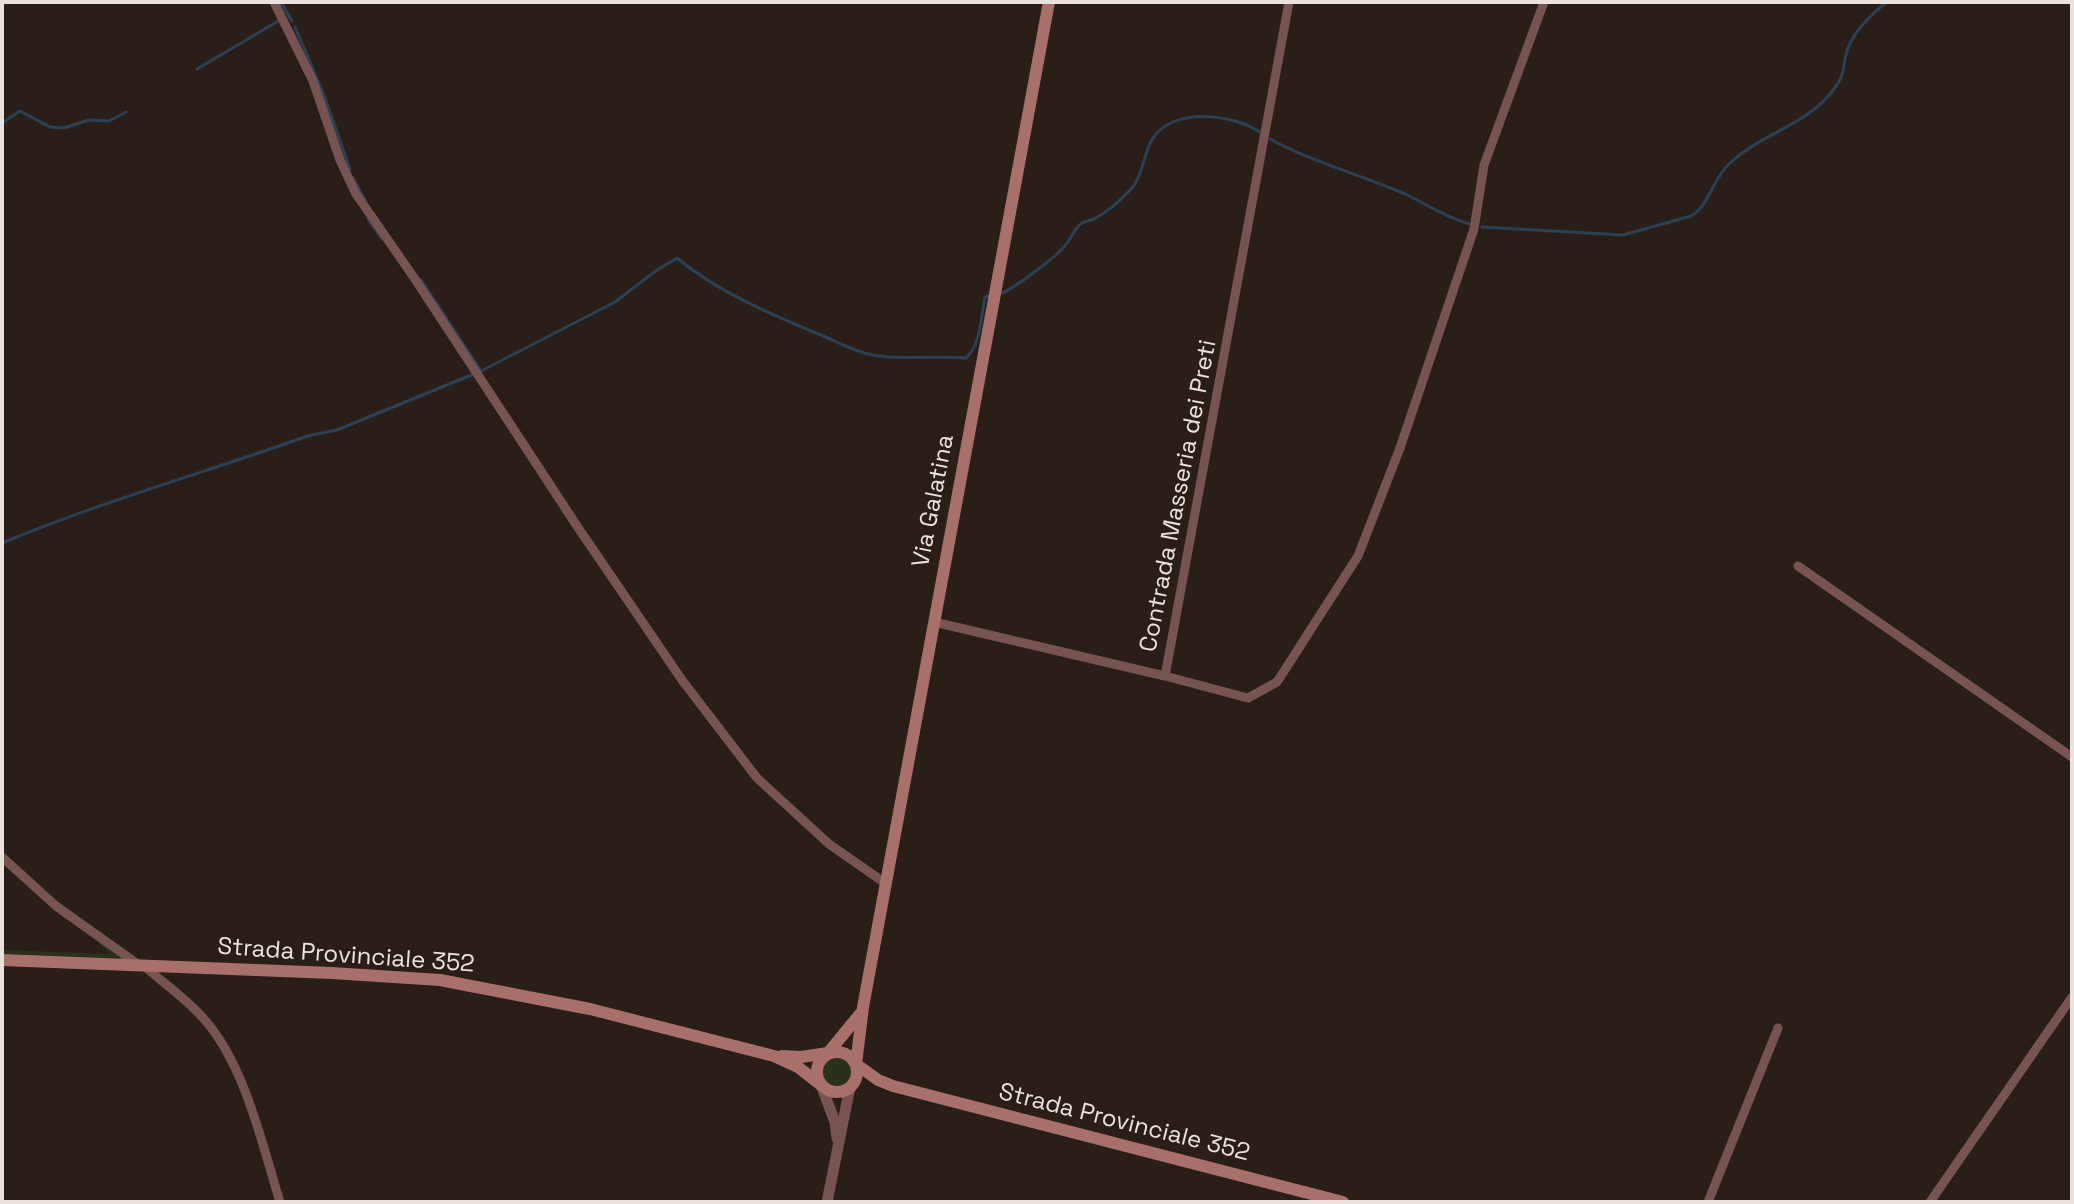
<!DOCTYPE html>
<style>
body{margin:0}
#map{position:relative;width:2074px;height:1204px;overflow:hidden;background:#2a1f18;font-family:"Space Grotesk",sans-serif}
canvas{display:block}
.frame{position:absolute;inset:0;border:4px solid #eae3dd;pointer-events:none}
</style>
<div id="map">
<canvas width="2074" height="1204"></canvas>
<div class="frame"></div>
</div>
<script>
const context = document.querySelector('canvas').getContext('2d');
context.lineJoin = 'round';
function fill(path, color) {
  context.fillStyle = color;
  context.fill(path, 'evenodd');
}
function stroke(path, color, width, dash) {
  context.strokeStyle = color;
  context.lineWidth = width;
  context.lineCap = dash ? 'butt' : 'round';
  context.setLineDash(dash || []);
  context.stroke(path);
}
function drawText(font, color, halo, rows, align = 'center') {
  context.font = font + ' "Space Grotesk",sans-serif';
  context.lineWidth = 6;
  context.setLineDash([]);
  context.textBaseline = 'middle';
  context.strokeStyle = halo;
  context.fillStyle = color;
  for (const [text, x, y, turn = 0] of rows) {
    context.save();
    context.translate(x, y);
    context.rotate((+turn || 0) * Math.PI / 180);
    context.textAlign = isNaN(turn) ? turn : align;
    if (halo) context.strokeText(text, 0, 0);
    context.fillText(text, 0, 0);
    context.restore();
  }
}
const green = new Path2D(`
 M 93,938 L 123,958 L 2,954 L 2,950 L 110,954 Z
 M820 1072a17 17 0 1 1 34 0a17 17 0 1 1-34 0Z`);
const stream = new Path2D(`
 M 281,2 L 292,21
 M 295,27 L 323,93 L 350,169
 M 197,69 L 280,20
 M 2,123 L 20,111 L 50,127 L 64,128 L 89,120 L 109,121 L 126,112
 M 1270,139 C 1312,162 1358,174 1403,193 C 1425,203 1446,218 1470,224
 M 353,178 L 365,200
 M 368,219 L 382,239
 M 1482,227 L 1623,235 L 1691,216 C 1709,206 1713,178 1730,163 C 1762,133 1808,125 1834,89 C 1845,75 1842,70 1846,55 C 1850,35 1871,14 1887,2
 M 421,280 L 481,371
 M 1000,294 C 1015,288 1053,259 1064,247 C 1071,240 1074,228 1082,223 C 1086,221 1090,220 1094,219 C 1107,212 1122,199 1132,188 C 1144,173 1143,153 1153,138 C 1174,107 1233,114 1260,132
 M 2,543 C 101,502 206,472 308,436 L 337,430 L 481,371 L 615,302 L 657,270 L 677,258 C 719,293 773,315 823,336 C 838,342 851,350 868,354 C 899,361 934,355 966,358 C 981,345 981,315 985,297 L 989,296`);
const minor = new Path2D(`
 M 274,2 L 313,81 L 340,160 L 356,194 L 415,279 L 579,529 L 682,680 L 757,778 L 829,844 L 885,883
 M 1289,2 L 1165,676 L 1248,698 L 1277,682 L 1358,556 L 1400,448 L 1474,229 L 1484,165 L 1544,2
 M 1798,566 L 2072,757
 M 934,622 L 1165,676
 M 2,857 L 56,906 L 139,965
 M 143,965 C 163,983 187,999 204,1019 C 245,1065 262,1144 280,1202
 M 1708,1202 L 1778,1028
 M 1930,1202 L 2072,997`);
const tertiary = new Path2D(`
 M 821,1085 L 835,1122 L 837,1138
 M 827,1202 L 850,1087`);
const secondary = new Path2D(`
 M 1049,2 L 863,1007 L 856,1064 L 878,1080 L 893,1086 L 1343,1202
 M 2,960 L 332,973 L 440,980 L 590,1009 L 774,1056 L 798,1067 L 821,1085
 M817 1072a20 20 0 1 1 40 0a20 20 0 1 1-40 0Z
 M 782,1056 L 801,1057 L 828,1053 L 860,1014`);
const streetNames = [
 ["Contrada Masseria dei Preti",1179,496,-79],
 ["Via Galatina",934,501,-79],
 ["Strada Provinciale 352",346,956,4],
 ["Strada Provinciale 352",1124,1123,14]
];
fill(green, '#29311a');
stroke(stream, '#2b4157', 3);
stroke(minor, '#775451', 9);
stroke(tertiary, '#775451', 11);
stroke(secondary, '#a86f6b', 12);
drawText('24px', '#eae3dd', '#2a1f18', streetNames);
</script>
